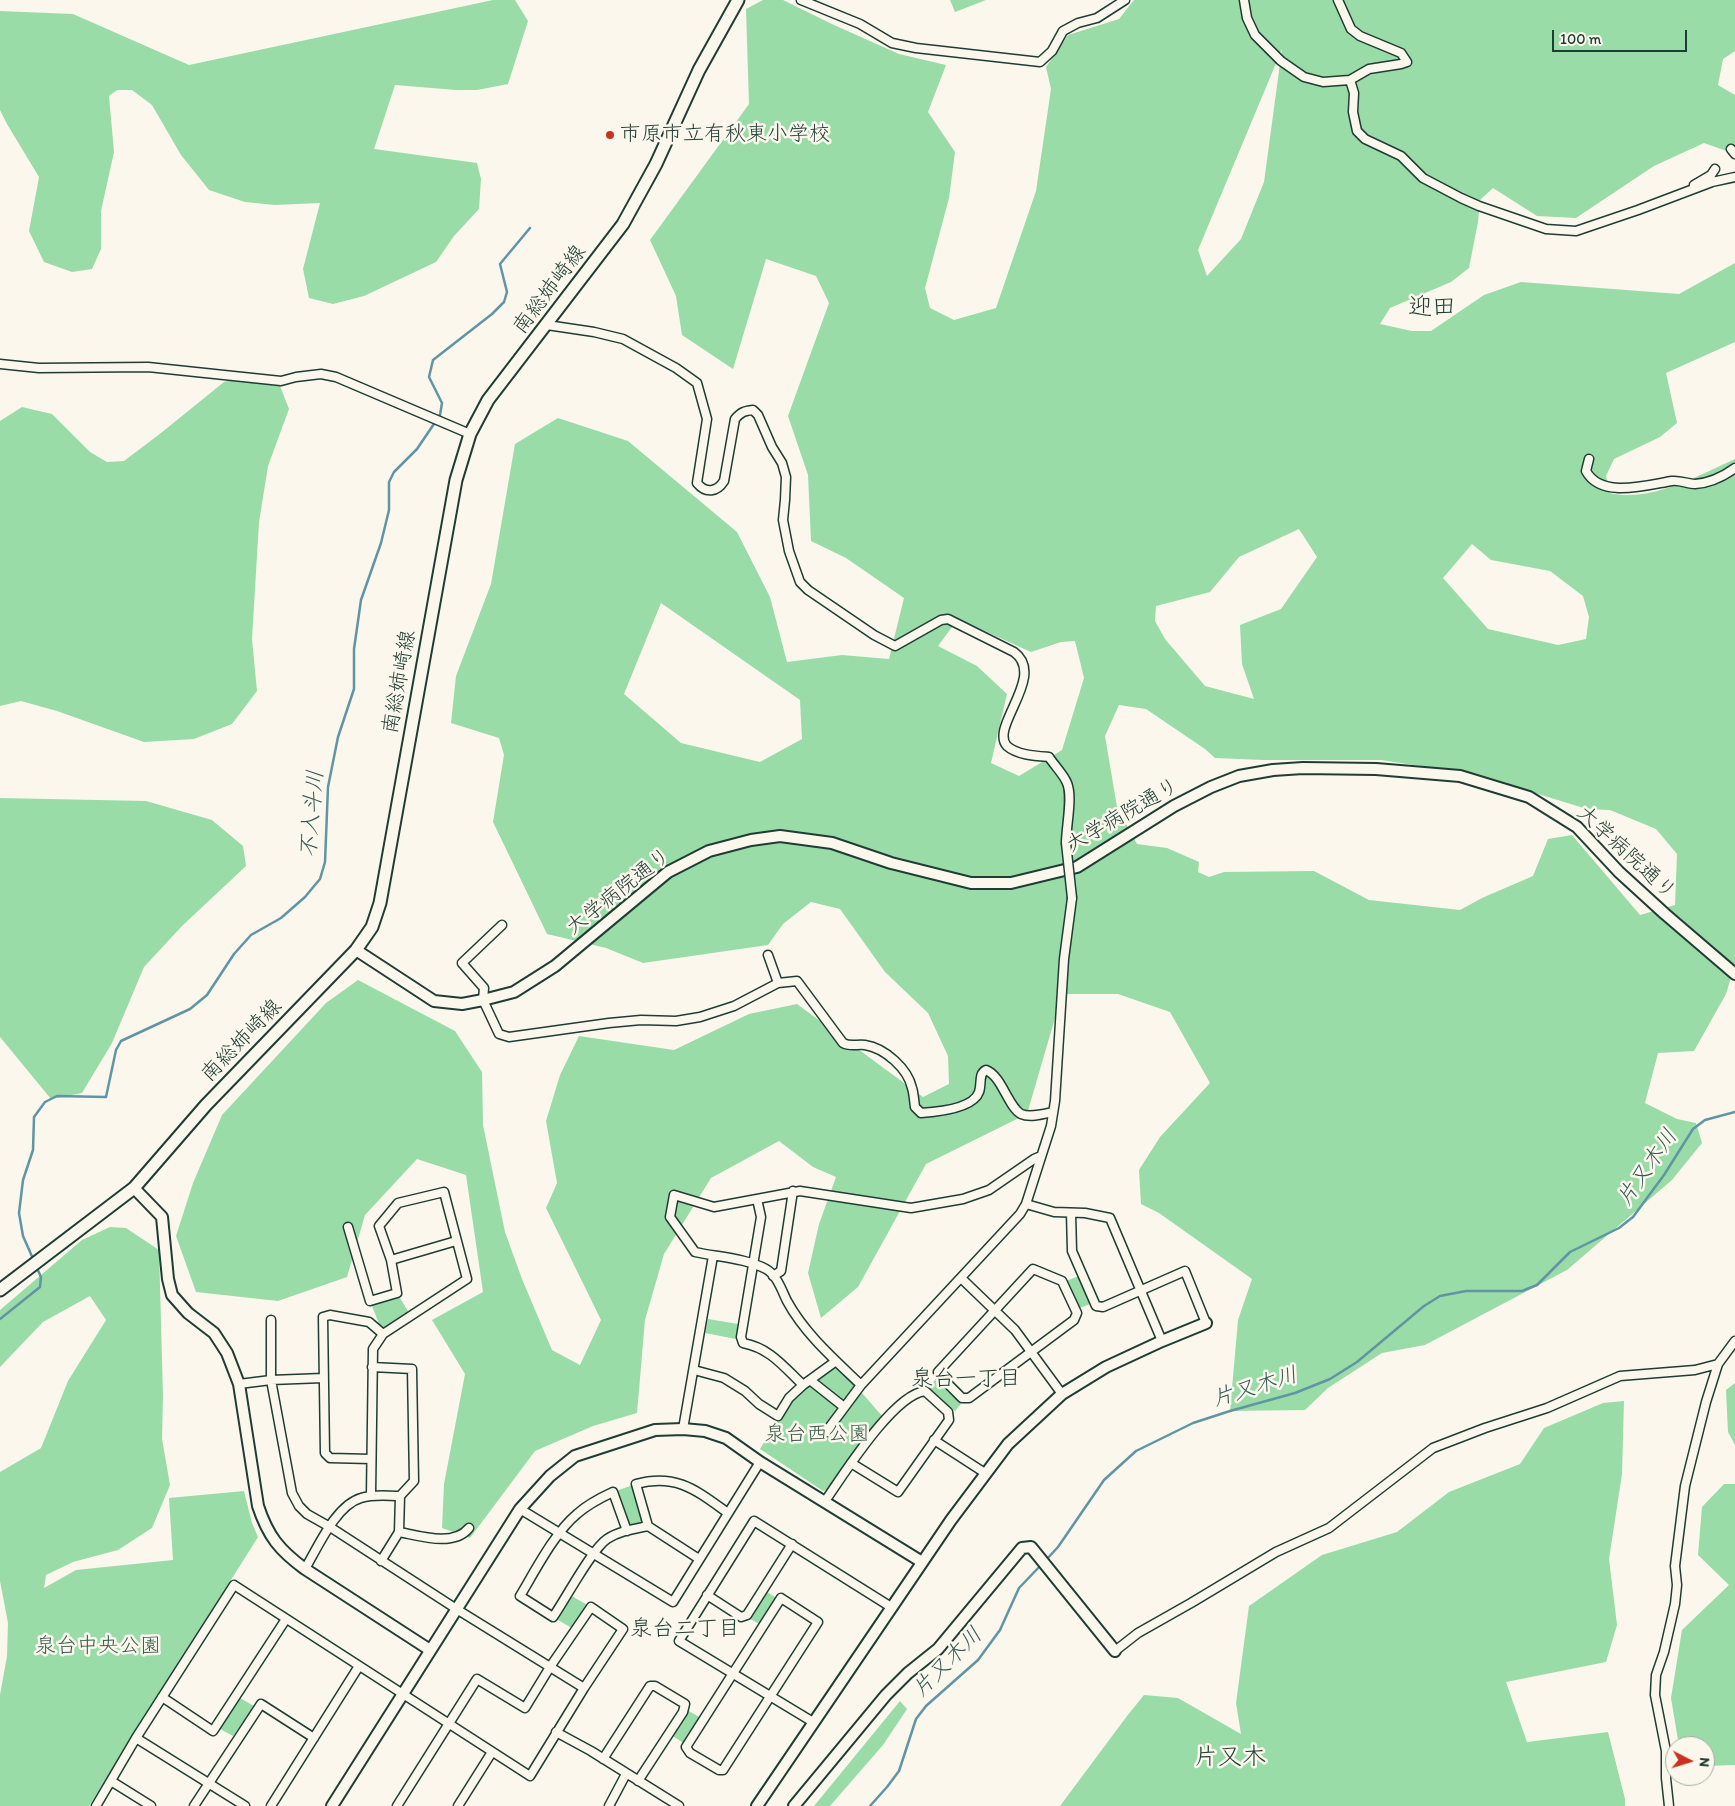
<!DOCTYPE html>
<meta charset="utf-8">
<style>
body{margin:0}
#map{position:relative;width:1735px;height:1806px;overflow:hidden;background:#fbf7ec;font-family:Itim,sans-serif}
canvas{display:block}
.north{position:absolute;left:1665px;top:1736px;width:50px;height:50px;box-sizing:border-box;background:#fbf7ec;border:1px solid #a3ada2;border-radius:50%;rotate:95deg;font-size:14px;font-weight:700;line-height:20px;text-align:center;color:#1f3d34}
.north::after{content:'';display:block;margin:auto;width:18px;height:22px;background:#c8321e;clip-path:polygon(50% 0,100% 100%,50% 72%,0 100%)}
.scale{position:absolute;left:1552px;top:30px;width:135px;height:22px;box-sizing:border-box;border:2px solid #1f3d34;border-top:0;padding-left:6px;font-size:15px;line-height:18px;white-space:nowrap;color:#1f3d34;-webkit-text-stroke:4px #fbf7ec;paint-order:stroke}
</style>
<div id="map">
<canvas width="1735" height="1806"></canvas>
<div class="north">N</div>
<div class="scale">100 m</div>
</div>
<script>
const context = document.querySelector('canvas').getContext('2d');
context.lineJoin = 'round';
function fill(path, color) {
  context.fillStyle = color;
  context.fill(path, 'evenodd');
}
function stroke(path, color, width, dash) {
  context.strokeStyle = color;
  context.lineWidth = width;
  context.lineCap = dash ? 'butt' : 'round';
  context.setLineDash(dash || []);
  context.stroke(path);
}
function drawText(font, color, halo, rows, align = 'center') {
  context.font = font + ' Itim,"Klee One",sans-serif';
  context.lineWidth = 5;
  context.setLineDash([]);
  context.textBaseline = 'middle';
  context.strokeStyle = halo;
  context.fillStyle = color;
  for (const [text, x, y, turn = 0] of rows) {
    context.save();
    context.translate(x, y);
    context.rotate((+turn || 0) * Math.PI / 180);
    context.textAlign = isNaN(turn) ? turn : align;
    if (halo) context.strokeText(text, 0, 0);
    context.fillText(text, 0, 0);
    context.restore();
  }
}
const green = new Path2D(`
 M 493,0 L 515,0 L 528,21 L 508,84 L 477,90 L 456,90 L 395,85 L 374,149 L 477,163 L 481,179 L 479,209 L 454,236 L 436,262 L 364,296 L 333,304 L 309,298 L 303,269 L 320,203 L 275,205 L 245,202 L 209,190 L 181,155 L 152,105 L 132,90 L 117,90 L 109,96 L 114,152 L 101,211 L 101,249 L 92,269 L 72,272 L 44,262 L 29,231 L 39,177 L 7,124 L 0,110 L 0,11 L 73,14 L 189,65 Z
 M 763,0 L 783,0 L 834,25 L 899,54 L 946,65 L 928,112 L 955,152 L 949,198 L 925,288 L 930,308 L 954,320 L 996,308 L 1036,191 L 1051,89 L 1046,67 L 1068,35 L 1119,19 L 1134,0 L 1735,0 L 1735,51 L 1723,59 L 1718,85 L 1735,95 L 1735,154 L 1704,143 L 1654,166 L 1576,218 L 1537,216 L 1493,188 L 1480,200 L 1478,222 L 1469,268 L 1451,282 L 1390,308 L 1380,324 L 1412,331 L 1431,331 L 1484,295 L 1521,282 L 1679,294 L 1735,263 L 1735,342 L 1666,373 L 1677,423 L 1660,437 L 1614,459 L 1606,476 L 1610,493 C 1650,503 1699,475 1735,459 L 1735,964 L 1726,994 L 1694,1051 L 1658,1053 L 1645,1103 L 1677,1119 L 1696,1123 L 1702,1143 L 1672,1180 L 1567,1270 L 1425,1345 L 1382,1353 L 1328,1388 L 1305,1410 L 1230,1411 L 1238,1320 L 1252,1279 L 1159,1213 L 1141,1204 L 1139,1170 L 1160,1137 L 1210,1083 L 1170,1012 L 1118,994 L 1062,994 L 1027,1114 L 926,1164 L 858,1287 L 821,1318 L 808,1273 L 819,1224 L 836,1177 L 813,1167 L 779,1141 L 711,1178 L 664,1254 L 645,1320 L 637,1413 L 593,1426 L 535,1451 L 470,1538 L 442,1528 L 444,1484 L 465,1374 L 432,1320 L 483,1292 L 466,1175 L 417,1159 L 365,1215 L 347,1277 L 278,1301 L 196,1292 L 176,1236 L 193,1183 L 222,1115 L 326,1003 L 358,980 L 455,1031 L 482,1072 L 483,1125 L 505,1232 L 522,1279 L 552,1350 L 580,1365 L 601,1320 L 546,1208 L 557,1183 L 546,1121 L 560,1075 L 579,1036 L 674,1050 L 749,1014 L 797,1004 L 923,1097 L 949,1084 L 948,1056 L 928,1013 L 885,972 L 840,909 L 811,902 L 783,924 L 768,945 L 643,963 L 606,948 L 547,934 L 493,822 L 504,755 L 499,738 L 451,723 L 456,676 L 491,584 L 515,444 L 558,418 L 628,441 L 737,532 L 770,597 L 787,662 L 842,655 L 889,659 L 904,598 L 846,558 L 811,541 L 808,475 L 788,416 L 829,303 L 816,276 L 766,259 L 733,369 L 682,335 L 676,296 L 650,240 L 749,104 L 746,9 ZM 1282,49 L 1264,182 L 1241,239 L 1207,276 L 1198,250 ZM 1299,529 L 1317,557 L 1281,609 L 1240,625 L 1242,664 L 1254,699 L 1205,686 L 1165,639 L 1155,621 L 1156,606 L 1210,592 L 1239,557 ZM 1472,544 L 1491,560 L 1550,571 L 1583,596 L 1589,617 L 1586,639 L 1558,645 L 1488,629 L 1443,578 ZM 661,603 L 800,700 L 802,739 L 760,762 L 681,743 L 624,694 ZM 958,619 L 1031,652 L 1061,642 L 1075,641 L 1084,678 L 1062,750 L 1019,776 L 991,763 L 1007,694 L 977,666 L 938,646 ZM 1119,705 L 1146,709 L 1205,749 L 1215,758 L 1263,760 L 1381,760 L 1473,774 L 1587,809 L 1610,810 L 1656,829 L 1677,854 L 1675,905 L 1640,915 L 1572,835 L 1548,839 L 1533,876 L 1482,898 L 1460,910 L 1369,900 L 1314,871 L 1224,872 L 1209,877 L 1198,872 L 1199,862 L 1167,848 L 1137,844 L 1117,807 L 1105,736 Z
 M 950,0 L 986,0 L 955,12 Z
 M 251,374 L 280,386 L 289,409 L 268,466 L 259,522 L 252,639 L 257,691 L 232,724 L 194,739 L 144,742 L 57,711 L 21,701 L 0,706 L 0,421 L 22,407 L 52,414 L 90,452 L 107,462 L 124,461 L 161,433 L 224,382 Z
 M 0,798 L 146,801 L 212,820 L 243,846 L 246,866 L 182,926 L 144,967 L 112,1043 L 82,1093 L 51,1099 L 0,1037 Z
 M 110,1227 L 126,1228 L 159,1250 L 163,1395 L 162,1439 L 170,1485 L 152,1528 L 118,1550 L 73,1562 L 46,1575 L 44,1588 L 76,1570 L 173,1560 L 169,1498 L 244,1491 L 252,1523 L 258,1537 L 89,1806 L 0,1806 L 0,1695 L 7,1656 L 8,1623 L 0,1581 L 0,1472 L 41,1448 L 68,1381 L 106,1320 L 90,1296 L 43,1322 L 0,1367 L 0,1310 L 82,1240 Z
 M 1079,1276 L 1090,1304 L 1077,1309 L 1066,1281 Z
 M 397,1293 L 411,1316 L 383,1334 L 370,1301 Z
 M 708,1319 L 738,1324 L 736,1339 L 705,1333 Z
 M 834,1367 L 856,1386 L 882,1416 L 826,1490 L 823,1491 L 760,1449 L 778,1419 L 799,1393 Z
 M 935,1380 L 961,1404 L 955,1411 L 928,1388 Z
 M 1735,1383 L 1735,1445 L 1728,1432 L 1726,1390 Z
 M 1624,1401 L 1622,1474 L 1609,1559 L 1617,1625 L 1606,1662 L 1506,1682 L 1527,1742 L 1608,1732 L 1625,1799 L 1625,1806 L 1060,1806 L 1127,1716 L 1144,1695 L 1178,1698 L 1241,1734 L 1236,1703 L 1249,1606 L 1322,1555 L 1397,1532 L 1449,1492 L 1520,1464 L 1544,1428 L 1603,1403 Z
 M 636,1484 L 648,1526 L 627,1531 L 613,1492 Z
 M 1724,1484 L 1735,1484 L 1735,1765 L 1705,1766 L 1705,1746 L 1679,1746 L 1671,1698 L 1682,1630 L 1729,1585 L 1698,1555 L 1702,1507 Z
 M 764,1590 L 778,1599 L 761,1625 L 747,1617 Z
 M 568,1594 L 591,1607 L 575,1630 L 553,1617 Z
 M 240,1698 L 254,1706 L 233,1736 L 220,1729 Z
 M 900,1701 L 907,1709 L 883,1745 L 830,1806 L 814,1806 Z
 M 687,1710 L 701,1718 L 685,1744 L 671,1735 Z`);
const stream = new Path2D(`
 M 34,1261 L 23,1236 L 19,1213 L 23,1180 L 33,1150 L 34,1117 L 45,1102 L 57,1096 L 106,1097 L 116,1050 L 121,1041 L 190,1009 L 207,995 L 234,954 L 251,935 L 281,918 L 305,897 L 320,879 L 325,862 L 328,787 L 338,737 L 354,689 L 354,649 L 361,600 L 381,543 L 389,510 L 389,482 L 394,472 L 417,449 L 440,415 L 442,403 L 429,377 L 433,360 L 492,314 L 504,302 L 507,292 L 500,264 L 530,228
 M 0,1319 L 40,1287 L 41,1277 L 36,1266
 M 1046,1560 L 1058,1547 L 1104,1480 L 1136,1451 L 1193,1423 L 1230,1411 L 1295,1393 L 1330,1379 L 1357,1362 L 1424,1306 L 1440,1296 L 1466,1291 L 1522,1291 L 1537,1285 L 1570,1252 L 1619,1228 L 1633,1217 L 1664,1175 L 1693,1129 L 1705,1120 L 1735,1112
 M 870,1806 L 887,1787 L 899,1771 L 916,1719 L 926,1706 L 978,1660 L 1000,1630 L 1019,1588 L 1042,1564`);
const minor = new Path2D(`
 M 801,0 L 860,24 L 892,43 L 916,48 L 1040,62 L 1052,51 L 1063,31 L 1078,23 L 1097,18 L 1125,0
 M 1244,0 L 1247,18 L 1255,35 L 1281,61 L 1304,77 L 1323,82 L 1350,80 L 1369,69 L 1401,64 L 1407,62 L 1401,53 L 1360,36 L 1351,29 L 1338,0
 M 1350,80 L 1354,93 L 1353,112 L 1357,131 L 1365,139 L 1401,156 L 1423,178 L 1461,198 L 1479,206 L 1546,229 L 1576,231 L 1638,210 L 1712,182 L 1735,177
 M 1731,149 L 1735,154
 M 1694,185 L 1711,175 L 1715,169
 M 547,325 L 594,332 L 623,339 L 676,368 L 697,383 L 707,419 L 697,483 C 706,494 717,492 724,481 L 735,419 C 741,412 744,411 753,410 L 758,415 L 772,447 L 782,463 L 786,477 L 785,500 L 783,520 L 789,551 L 800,582 L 808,590 L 874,635 L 895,646 L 941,620 L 948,619 L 1014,652 C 1047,676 989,727 1007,746 C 1017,755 1036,756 1049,757 C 1054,765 1064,775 1067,783 C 1073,797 1066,827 1066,843
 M 0,364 L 39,368 L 148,367 L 281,381 L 296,377 L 321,374 L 336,377 L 470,434
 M 1589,459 L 1586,471 C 1601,499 1647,485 1672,481 C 1680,480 1688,484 1695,484 C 1709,483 1724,476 1735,468
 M 502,925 L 462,963 L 484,988 L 483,1000 L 499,1034 L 509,1037 L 609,1023 L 641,1020 L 676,1021 L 700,1017 L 734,1006 L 778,983 L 797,981 L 843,1043 C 850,1047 857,1044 865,1045 C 885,1048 908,1069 912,1088 C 914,1094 914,1101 915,1107 L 921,1113 C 936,1112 973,1109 979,1092 C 982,1084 978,1074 986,1070 C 1002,1076 1008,1107 1021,1114 C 1030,1118 1044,1114 1053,1112
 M 768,955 L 778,983
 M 757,1199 L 761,1217 L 741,1337 L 743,1343 C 770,1348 784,1367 803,1385
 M 1026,1204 L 1054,1212 L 1085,1213 L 1110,1218 L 1162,1341
 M 1071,1213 L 1072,1251 L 1096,1306 L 1103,1307 L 1185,1271 L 1206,1323
 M 348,1227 L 370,1301 L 397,1293 L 391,1260 L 379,1226 L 398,1203 L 444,1192 L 467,1279 L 383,1334 L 373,1349 L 371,1495
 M 391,1260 L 456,1241
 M 1033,1269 L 1062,1281 L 1077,1313 L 1074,1320 L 969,1398 L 962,1398 L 940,1376 L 938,1372 Z
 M 773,1276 L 781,1271 L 793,1191
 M 961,1278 L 1015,1330 L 1062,1394
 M 271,1320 L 271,1380 L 292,1493 L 299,1506 L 307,1514 L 330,1527 L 458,1610 L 584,1688
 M 372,1367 L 412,1369 L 414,1481 L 400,1496 L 399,1532 L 381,1561
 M 694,1370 L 724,1378 L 745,1391 L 759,1404 L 778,1416 L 789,1398 L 803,1385 L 836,1361
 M 810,1380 L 844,1407
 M 239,1384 L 271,1380 L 323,1378
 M 861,1385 C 834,1359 805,1334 787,1301 C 782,1291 777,1275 766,1269 C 745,1258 718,1257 695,1252 L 670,1217 L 674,1195 L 714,1207 L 800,1191 L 911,1208 L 963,1199 L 989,1190 L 1034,1159 L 1041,1156
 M 683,1429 L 713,1256
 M 826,1432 L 861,1385 L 1020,1214 L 1026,1204 L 1051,1126 L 1055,1101 L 1064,959 L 1072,898
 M 934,1440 L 985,1473
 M 371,1459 L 330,1458 L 325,1453 L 323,1317 L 330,1315 L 369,1322 L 383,1334
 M 825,1501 C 844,1474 893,1395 925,1391 L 948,1412 L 949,1420 L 898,1492 L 851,1463
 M 520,1509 L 673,1602 L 760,1462
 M 627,1531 L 613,1492 C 600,1498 588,1504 577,1514 C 555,1532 535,1571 520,1596 L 553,1617 C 565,1600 592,1549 607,1539 C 619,1531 634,1529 648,1526
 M 399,1532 C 420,1536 454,1547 469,1528
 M 699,1559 L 648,1526 L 636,1484 C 677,1473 697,1491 728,1513
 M 305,1569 C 318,1547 336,1505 361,1498 C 374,1494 387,1496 400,1496
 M 707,1595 L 741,1617 L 747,1615 L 792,1544
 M 781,1598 L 818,1622 L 723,1770 L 719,1770 L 690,1753 L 686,1747 Z
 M 1115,1651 L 1138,1633 L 1191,1603 L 1276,1552 L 1329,1528 L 1433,1448 L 1485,1428 L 1547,1408 L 1620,1376 L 1695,1370 L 1718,1364
 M 162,1697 L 213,1731 L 286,1619
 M 813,1722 L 679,1641 L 754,1521 L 891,1607
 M 556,1732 L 591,1751 L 679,1806
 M 136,1738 L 245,1806
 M 603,1759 L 650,1686 L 655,1686 L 685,1704 L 683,1712 L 638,1781
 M 111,1781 L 151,1806
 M 96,1806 L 136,1738 L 234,1585 C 332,1649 431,1712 530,1776 L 584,1688 L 623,1629 L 591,1607 L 550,1667 L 525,1708 L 477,1679 L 397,1806
 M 194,1806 L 261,1704 L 314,1738
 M 271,1806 L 359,1666
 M 458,1806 L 492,1752
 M 609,1806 L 626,1774
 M 1669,1806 L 1666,1778 L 1666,1751 L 1655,1695 L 1656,1675 L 1664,1652 L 1675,1604 L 1677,1585 L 1675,1566 L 1685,1486 L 1706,1402 L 1718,1364 L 1735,1341`);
const tertiary = new Path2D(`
 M 356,950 L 434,1001 L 462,1004 L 483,1000 L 514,992 L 555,966 L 668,872 L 709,851 L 751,840 L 780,836 L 832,843 L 891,863 L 971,883 L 1011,883 L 1077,867 L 1174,806 L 1211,787 L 1239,776 L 1273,770 L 1303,768 L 1376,769 L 1460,776 L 1529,797 L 1577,827 L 1619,872 L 1665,914 L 1735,974
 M 134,1188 L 162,1217 L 168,1279 L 172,1295 L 188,1313 L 214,1333 L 227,1353 L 239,1384 L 258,1506 C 268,1536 279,1550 305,1569 L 430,1650
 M 332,1806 L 520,1509 L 550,1476 L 575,1456 L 655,1430 L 683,1429 L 705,1431 L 726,1438 L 760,1462 L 922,1562
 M 757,1806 L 951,1520 L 1008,1444 L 1062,1394 L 1106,1367 L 1162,1341 L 1206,1323
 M 794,1806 L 886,1695 L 908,1673 L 938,1649 L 1022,1548 L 1031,1547 L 1115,1651`);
const secondary = new Path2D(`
 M 0,1290 L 134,1188 L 206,1105 L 356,950 L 372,927 L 380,903 L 456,480 L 470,434 L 488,400 L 623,224 L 656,164 L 699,70 L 738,0`);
const minorBridge = new Path2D(`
 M 1066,843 L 1072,898`);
const markers = [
 [610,135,5,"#c8321e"]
];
const poiNames = [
 ["市原市立有秋東小学校",620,135]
];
const streetNames = [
 ["南総姉崎線",550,290,-53],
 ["南総姉崎線",400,682,-80],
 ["大学病院通り",1123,816,-30],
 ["大学病院通り",1626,853,43],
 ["大学病院通り",619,892,-38],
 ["南総姉崎線",242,1041,-46]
];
const parkNames = [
 ["泉台西公園",817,1435],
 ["泉台中央公園",98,1647]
];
const waterNames = [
 ["不入斗川",313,814,-85],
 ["片又木川",1648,1168,-55],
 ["片又木川",1255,1388,-17],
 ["片又木川",948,1663,-45]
];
const neighbourhoodNames = [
 ["泉台一丁目",966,1379],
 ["泉台二丁目",685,1629]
];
const quarterNames = [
 ["迎田",1432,308],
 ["片又木",1230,1758]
];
fill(green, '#99dca7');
stroke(stream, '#6095a3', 2.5);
stroke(minor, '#1f3d34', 11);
stroke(tertiary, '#1f3d34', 14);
stroke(secondary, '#1f3d34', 15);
stroke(minor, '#fbf7ec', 8);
stroke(tertiary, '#fbf7ec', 10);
stroke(secondary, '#fbf7ec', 11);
stroke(minorBridge, '#1f3d34', 11, []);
stroke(minorBridge, '#fbf7ec', 8);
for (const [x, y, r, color] of markers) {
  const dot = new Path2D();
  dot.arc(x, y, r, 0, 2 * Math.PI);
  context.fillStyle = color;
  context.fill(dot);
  stroke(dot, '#fbf7ec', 2);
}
drawText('21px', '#1f3d34', '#fbf7ec', poiNames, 'left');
drawText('21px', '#1f3d34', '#fbf7ec', streetNames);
drawText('21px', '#375d4b', '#fbf7ec', parkNames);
drawText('italic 22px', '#355a59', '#fbf7ec', waterNames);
drawText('22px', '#1f3d34', '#fbf7ec', neighbourhoodNames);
drawText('24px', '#1f3d34', '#fbf7ec', quarterNames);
</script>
